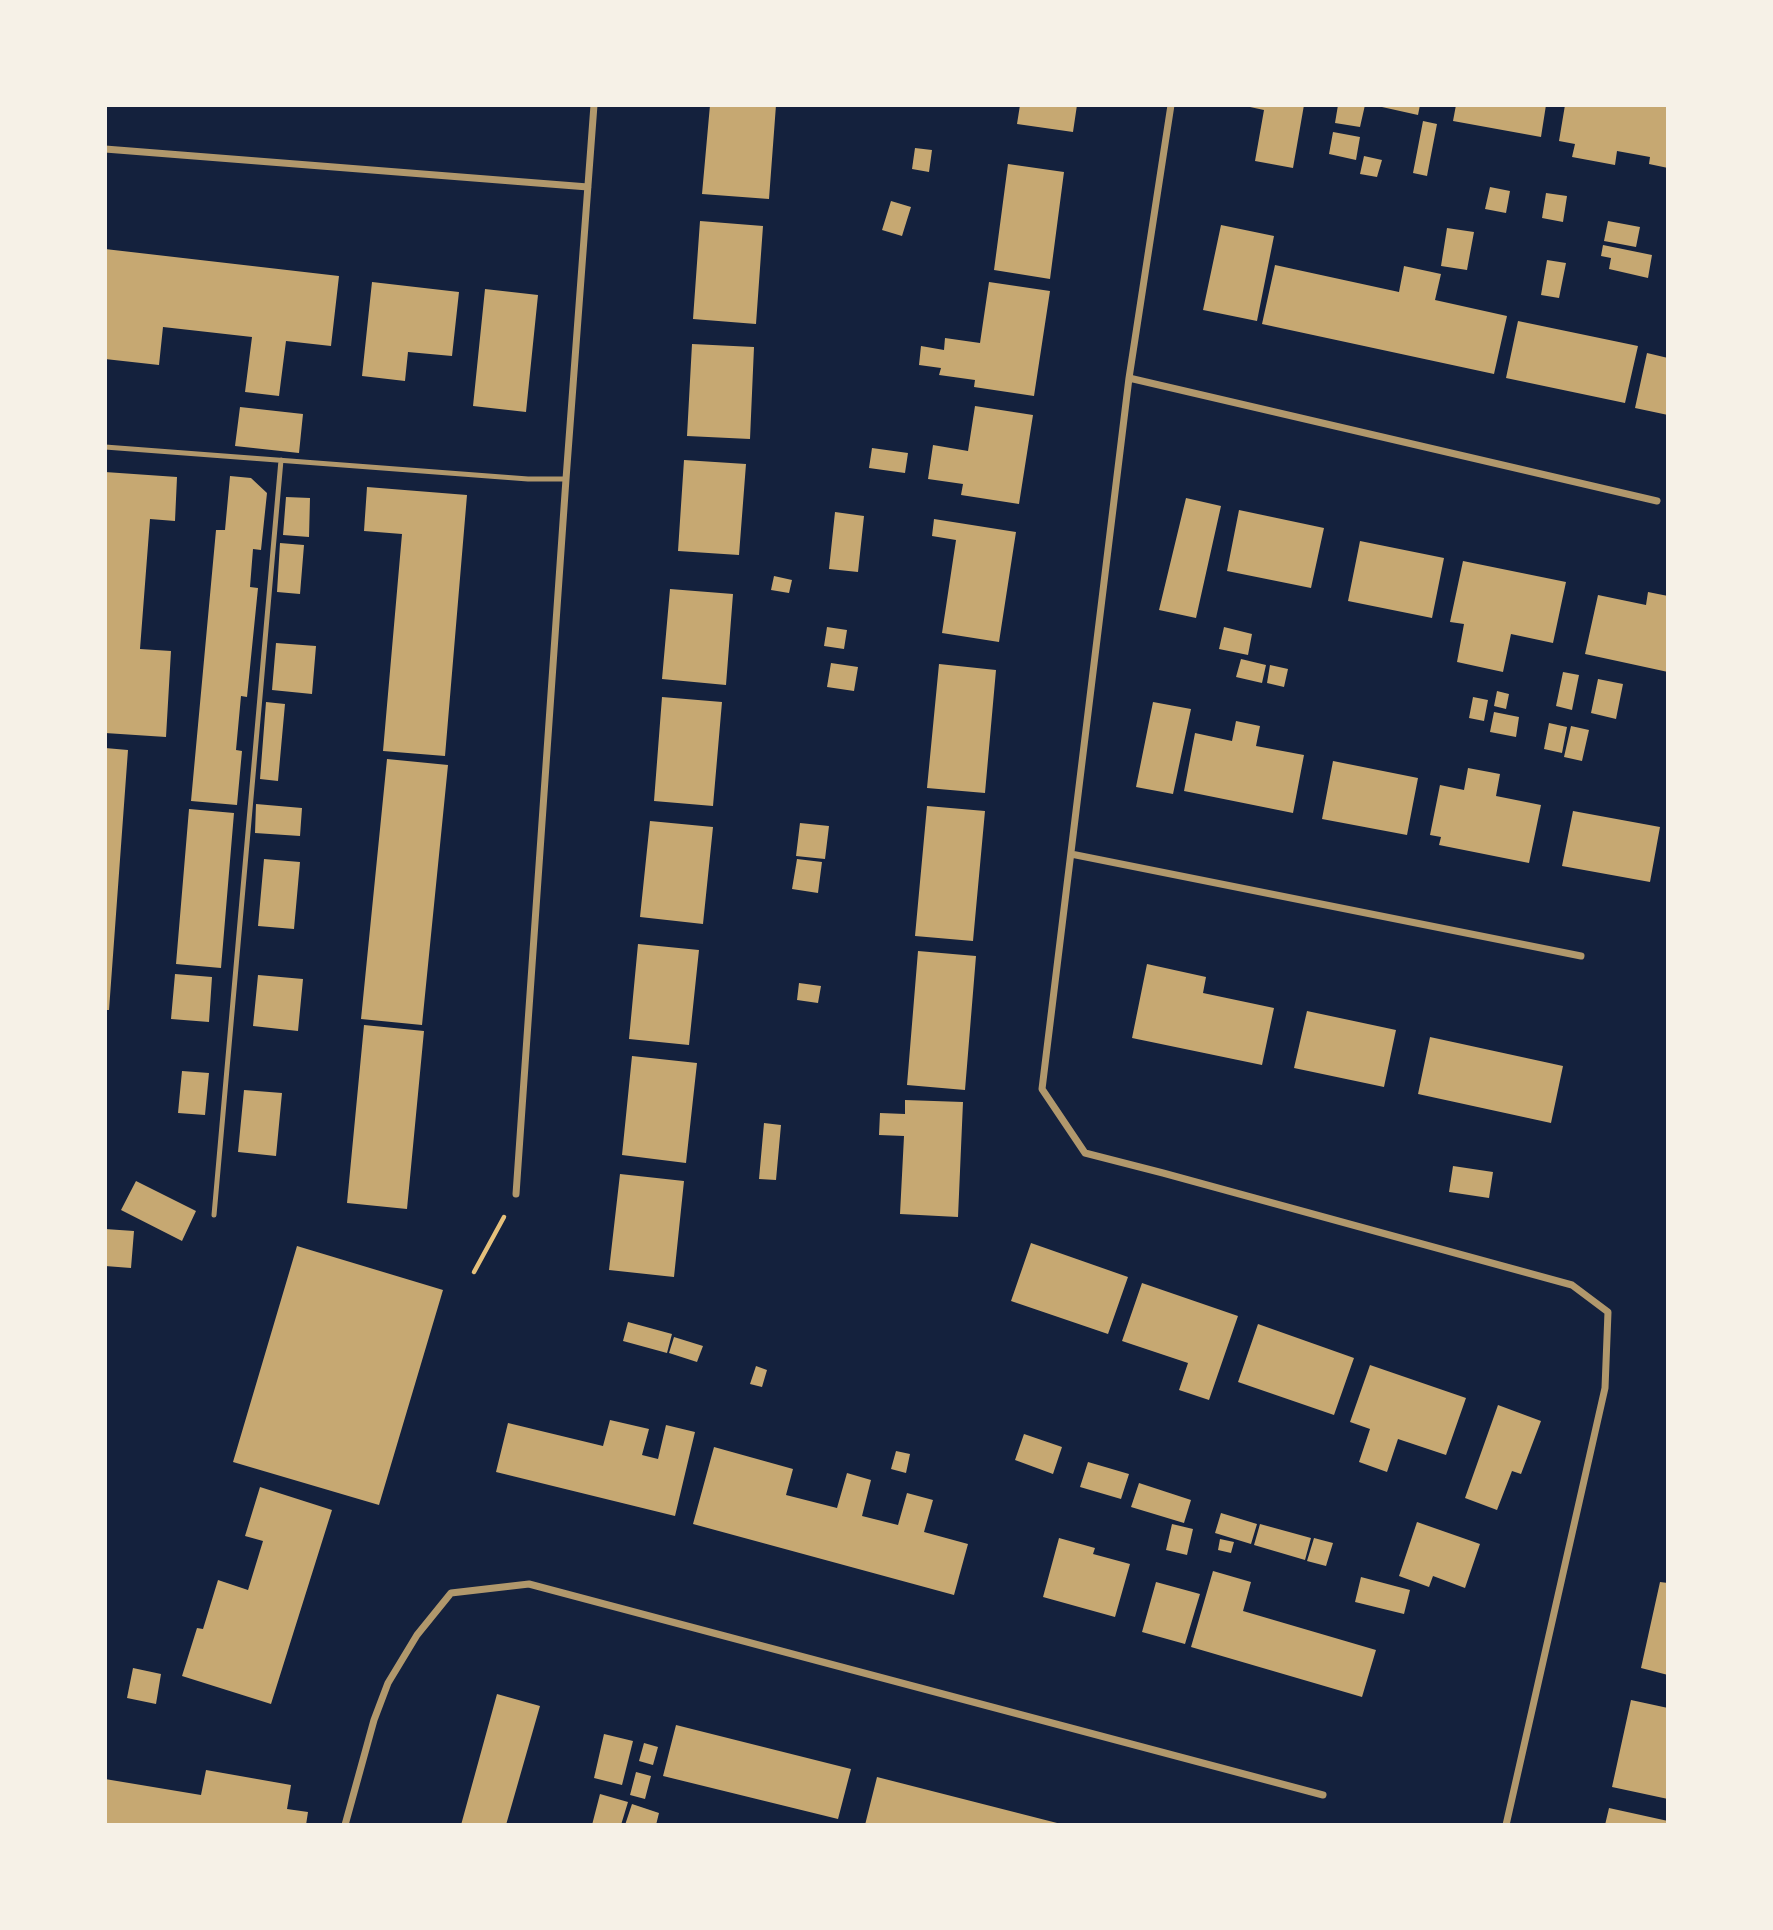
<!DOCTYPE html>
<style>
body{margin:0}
#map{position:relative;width:1773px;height:1930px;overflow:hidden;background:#14213d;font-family:Figtree,sans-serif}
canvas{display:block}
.frame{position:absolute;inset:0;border:107px solid #f6f1e7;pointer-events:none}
</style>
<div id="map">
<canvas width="1773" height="1930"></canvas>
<div class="frame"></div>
</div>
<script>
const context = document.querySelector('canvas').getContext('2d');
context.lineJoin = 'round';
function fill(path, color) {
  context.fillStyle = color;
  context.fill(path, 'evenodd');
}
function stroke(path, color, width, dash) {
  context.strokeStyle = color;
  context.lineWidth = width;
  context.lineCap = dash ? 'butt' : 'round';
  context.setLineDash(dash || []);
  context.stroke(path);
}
const building = new Path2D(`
 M 710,105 L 776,105 L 769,199 L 702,194 Z
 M 1020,105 L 1077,105 L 1073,132 L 1017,124 Z
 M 1250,105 L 1304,105 L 1293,168 L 1255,161 L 1264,110 L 1250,107 Z
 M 1338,105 L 1365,105 L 1360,127 L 1335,123 Z
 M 1373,105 L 1420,105 L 1418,115 Z
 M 1456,105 L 1546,105 L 1541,137 L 1453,121 Z
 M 1565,105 L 1668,105 L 1668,168 L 1649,164 L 1650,157 L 1617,151 L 1615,165 L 1572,157 L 1575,144 L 1559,141 Z
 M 1423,121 L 1437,124 L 1427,176 L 1413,173 Z
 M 1333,132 L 1360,137 L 1356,160 L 1329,154 Z
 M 915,148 L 932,150 L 929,172 L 912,169 Z
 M 1364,156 L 1382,160 L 1377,177 L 1360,174 Z
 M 1008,164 L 1064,172 L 1050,279 L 994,270 Z
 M 1490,187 L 1510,191 L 1506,213 L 1485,209 Z
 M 1546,193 L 1567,196 L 1563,222 L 1542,218 Z
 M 891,201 L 911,207 L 902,236 L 882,230 Z
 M 700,221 L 763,226 L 756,324 L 693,319 Z
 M 1608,221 L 1640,227 L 1636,247 L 1604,241 Z
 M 1221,225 L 1274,236 L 1257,321 L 1203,310 Z
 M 1447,228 L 1474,232 L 1467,270 L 1441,266 Z
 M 1603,245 L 1652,255 L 1648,278 L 1609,269 L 1611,258 L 1601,256 Z
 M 105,249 L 339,276 L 331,346 L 286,341 L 279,396 L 245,392 L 252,337 L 163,327 L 159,365 L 105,359 Z
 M 1547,260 L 1566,263 L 1559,298 L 1541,295 Z
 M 1275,265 L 1399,292 L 1404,266 L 1441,274 L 1435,300 L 1507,316 L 1494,374 L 1262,324 Z
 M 372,282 L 459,292 L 452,356 L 408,352 L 405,381 L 362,376 Z
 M 989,282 L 1050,291 L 1034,396 L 974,387 L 975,380 L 939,375 L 941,368 L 919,365 L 921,346 L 944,350 L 945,338 L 980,343 Z
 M 485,289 L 538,295 L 526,412 L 473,406 Z
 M 1518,321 L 1638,346 L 1625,403 L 1506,378 Z
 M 692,344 L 754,347 L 750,439 L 687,436 Z
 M 1647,353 L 1668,358 L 1668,415 L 1635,408 Z
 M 975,406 L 1033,415 L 1019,504 L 961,495 L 963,484 L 928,479 L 933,445 L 968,451 Z
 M 240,407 L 303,414 L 299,453 L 235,446 Z
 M 872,448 L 908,453 L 905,473 L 869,468 Z
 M 684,460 L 746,464 L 739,555 L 678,551 Z
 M 105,472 L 177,477 L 175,521 L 150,519 L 140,649 L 171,651 L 166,737 L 105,733 Z
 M 230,476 L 251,478 L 267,493 L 261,550 L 253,549 L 250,587 L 258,588 L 247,697 L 241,696 L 236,750 L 242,751 L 237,805 L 191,801 L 216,530 L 225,530 Z
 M 367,487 L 467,495 L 445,756 L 383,751 L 402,534 L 364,531 Z
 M 286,497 L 310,498 L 309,537 L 283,535 Z
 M 1186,498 L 1221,506 L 1196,618 L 1159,610 Z
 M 1239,510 L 1324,528 L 1311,588 L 1227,571 Z
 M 835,512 L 864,516 L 858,572 L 829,569 Z
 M 934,519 L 1016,532 L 999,642 L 942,633 L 956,540 L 932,536 Z
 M 1360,541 L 1444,558 L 1432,618 L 1348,601 Z
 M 280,543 L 304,545 L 300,594 L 277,592 Z
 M 1463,561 L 1566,582 L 1553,643 L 1511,634 L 1503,672 L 1457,662 L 1464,624 L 1450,622 Z
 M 774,576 L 792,580 L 789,593 L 771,590 Z
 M 670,589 L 733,594 L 726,685 L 662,679 Z
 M 1648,592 L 1668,596 L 1668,672 L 1585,654 L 1598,595 L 1646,605 Z
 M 827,627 L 847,630 L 844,649 L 824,646 Z
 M 1224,627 L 1252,634 L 1248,655 L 1219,649 Z
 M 276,643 L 316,646 L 312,694 L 272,690 Z
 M 1241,659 L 1266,665 L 1262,683 L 1236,677 Z
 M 831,663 L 858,667 L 854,691 L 827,687 Z
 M 939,664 L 996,670 L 985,793 L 927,788 Z
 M 1270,665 L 1288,669 L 1284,687 L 1267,683 Z
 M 1563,672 L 1579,675 L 1572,710 L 1556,706 Z
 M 1598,679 L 1623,684 L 1616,719 L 1591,713 Z
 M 1497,691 L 1509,694 L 1506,709 L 1494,706 Z
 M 662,697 L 722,702 L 713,806 L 654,801 Z
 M 1473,697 L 1488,700 L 1484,721 L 1469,718 Z
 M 266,702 L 285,704 L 278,781 L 260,779 Z
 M 1153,702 L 1191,709 L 1173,794 L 1136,787 Z
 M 1494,712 L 1519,717 L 1516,737 L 1490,732 Z
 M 1236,721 L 1260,726 L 1256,746 L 1304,755 L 1293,813 L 1184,791 L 1195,733 L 1232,741 Z
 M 1549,723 L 1567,727 L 1562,753 L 1544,749 Z
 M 1571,726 L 1589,730 L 1582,761 L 1564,757 Z
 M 105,748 L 128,750 L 109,1010 L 105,1010 Z
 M 387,759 L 448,765 L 422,1025 L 361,1019 Z
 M 1333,761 L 1418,778 L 1407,835 L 1322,819 Z
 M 1468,768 L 1500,774 L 1496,796 L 1541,805 L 1529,863 L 1439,845 L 1441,837 L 1430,835 L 1440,785 L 1464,790 Z
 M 256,804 L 302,808 L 300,836 L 255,833 Z
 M 927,806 L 985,811 L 973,941 L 915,936 Z
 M 189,809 L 234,813 L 221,968 L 176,964 Z
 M 1573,811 L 1660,827 L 1650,882 L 1562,866 Z
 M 650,821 L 713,827 L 703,924 L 640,917 Z
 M 800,823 L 829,826 L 825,859 L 796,856 Z
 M 264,859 L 300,862 L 294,929 L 258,926 Z
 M 797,859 L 822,862 L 818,893 L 792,889 Z
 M 638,944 L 699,950 L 689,1045 L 629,1039 Z
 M 918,951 L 976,956 L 965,1090 L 907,1085 Z
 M 1147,964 L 1206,977 L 1203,993 L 1274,1008 L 1262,1065 L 1132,1038 Z
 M 175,974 L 212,977 L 209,1022 L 171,1019 Z
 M 258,975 L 303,979 L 298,1031 L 253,1026 Z
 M 799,983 L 821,986 L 818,1003 L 797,1000 Z
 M 1307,1011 L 1396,1030 L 1384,1087 L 1294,1068 Z
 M 364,1025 L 424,1031 L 407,1209 L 347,1203 Z
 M 1430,1037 L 1563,1066 L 1551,1123 L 1418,1094 Z
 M 632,1056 L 697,1063 L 686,1163 L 622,1155 Z
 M 182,1071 L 209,1073 L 205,1115 L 178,1113 Z
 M 244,1090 L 282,1093 L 276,1156 L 238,1152 Z
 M 905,1100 L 963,1102 L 958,1217 L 900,1214 L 904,1136 L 879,1135 L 880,1113 L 905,1114 Z
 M 764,1123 L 781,1125 L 776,1180 L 759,1179 Z
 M 1453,1166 L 1493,1172 L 1489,1198 L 1449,1192 Z
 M 620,1174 L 684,1181 L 674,1277 L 609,1270 Z
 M 136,1181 L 196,1211 L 182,1241 L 121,1210 Z
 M 105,1229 L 134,1231 L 131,1268 L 105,1266 Z
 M 1031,1243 L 1128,1277 L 1108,1334 L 1011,1301 Z
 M 297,1246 L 443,1290 L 379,1505 L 233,1462 Z
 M 1142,1283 L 1238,1316 L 1209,1400 L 1179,1390 L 1188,1363 L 1122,1341 Z
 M 628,1322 L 672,1334 L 667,1353 L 623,1341 Z
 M 1258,1324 L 1354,1358 L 1334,1415 L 1238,1382 Z
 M 674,1337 L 703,1346 L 697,1362 L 669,1353 Z
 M 1370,1365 L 1466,1398 L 1446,1455 L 1398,1439 L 1387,1472 L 1359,1462 L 1370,1429 L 1350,1422 Z
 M 756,1366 L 767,1370 L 762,1387 L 750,1384 Z
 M 1498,1405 L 1541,1421 L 1521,1474 L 1512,1471 L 1497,1510 L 1465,1498 Z
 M 610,1420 L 649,1429 L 642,1455 L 658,1459 L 666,1425 L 695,1432 L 675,1516 L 496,1472 L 508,1423 L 603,1446 Z
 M 1024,1434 L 1062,1447 L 1053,1474 L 1015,1460 Z
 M 714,1447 L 793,1469 L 786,1495 L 837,1508 L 847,1473 L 871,1480 L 862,1516 L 898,1525 L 907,1493 L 933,1500 L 924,1532 L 968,1544 L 954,1595 L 693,1524 Z
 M 896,1451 L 910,1454 L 906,1473 L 891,1469 Z
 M 1088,1462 L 1129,1474 L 1121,1499 L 1080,1487 Z
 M 1139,1483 L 1191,1500 L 1184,1523 L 1131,1507 Z
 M 260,1487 L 332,1510 L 271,1704 L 182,1676 L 197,1628 L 203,1629 L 218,1580 L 248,1590 L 263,1541 L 245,1536 Z
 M 1221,1513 L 1257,1524 L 1251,1544 L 1215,1533 Z
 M 1417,1522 L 1480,1544 L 1465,1588 L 1433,1576 L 1429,1587 L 1399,1576 Z
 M 1172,1524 L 1193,1529 L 1187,1555 L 1166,1550 Z
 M 1260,1524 L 1311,1538 L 1305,1560 L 1254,1545 Z
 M 1059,1538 L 1095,1548 L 1093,1554 L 1130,1564 L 1115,1617 L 1043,1597 Z
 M 1314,1538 L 1333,1543 L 1326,1566 L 1307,1561 Z
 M 1220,1539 L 1234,1542 L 1231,1553 L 1218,1550 Z
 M 1213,1571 L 1251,1582 L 1243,1611 L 1376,1650 L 1362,1697 L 1191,1647 Z
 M 1361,1577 L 1410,1590 L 1404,1614 L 1355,1602 Z
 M 1156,1582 L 1200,1594 L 1185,1644 L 1142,1632 Z
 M 1660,1582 L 1668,1583 L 1668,1675 L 1641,1668 Z
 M 133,1668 L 161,1674 L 156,1704 L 127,1698 Z
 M 497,1694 L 540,1706 L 506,1825 L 461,1825 Z
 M 1631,1700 L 1668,1708 L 1668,1799 L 1612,1787 Z
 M 676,1725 L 851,1769 L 838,1819 L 663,1776 Z
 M 604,1734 L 633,1741 L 622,1785 L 594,1778 Z
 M 644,1743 L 658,1747 L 653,1765 L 639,1761 Z
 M 206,1770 L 291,1785 L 287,1809 L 308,1812 L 306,1825 L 105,1825 L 105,1779 L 201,1795 Z
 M 636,1772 L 651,1776 L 645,1799 L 630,1795 Z
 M 877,1777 L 1061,1824 L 1061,1825 L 865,1825 Z
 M 600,1794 L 628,1802 L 621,1825 L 592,1825 Z
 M 632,1804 L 659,1813 L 656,1825 L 625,1825 Z
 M 1609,1808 L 1668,1821 L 1667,1825 L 1605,1825 Z`);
const path = new Path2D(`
 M 474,1272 L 504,1217`);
const service = new Path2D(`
 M 105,447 L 528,479 L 566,479
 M 214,1215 L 281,460`);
const minor = new Path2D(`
 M 1171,105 L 1129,378 L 1042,1089 L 1085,1153 L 1163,1173 L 1572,1285 L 1608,1312 L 1605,1388 L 1506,1825
 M 105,149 L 588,187
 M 1129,378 L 1657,501
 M 1071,854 L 1581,956
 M 516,1194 L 566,479 L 594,105
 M 345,1825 L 374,1720 L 388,1683 L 417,1635 L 451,1593 L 529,1584 L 1323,1795`);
fill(building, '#c6a872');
stroke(path, '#e5c07b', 4.5);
stroke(service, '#b1986c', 5);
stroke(minor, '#b1986c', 7);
</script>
